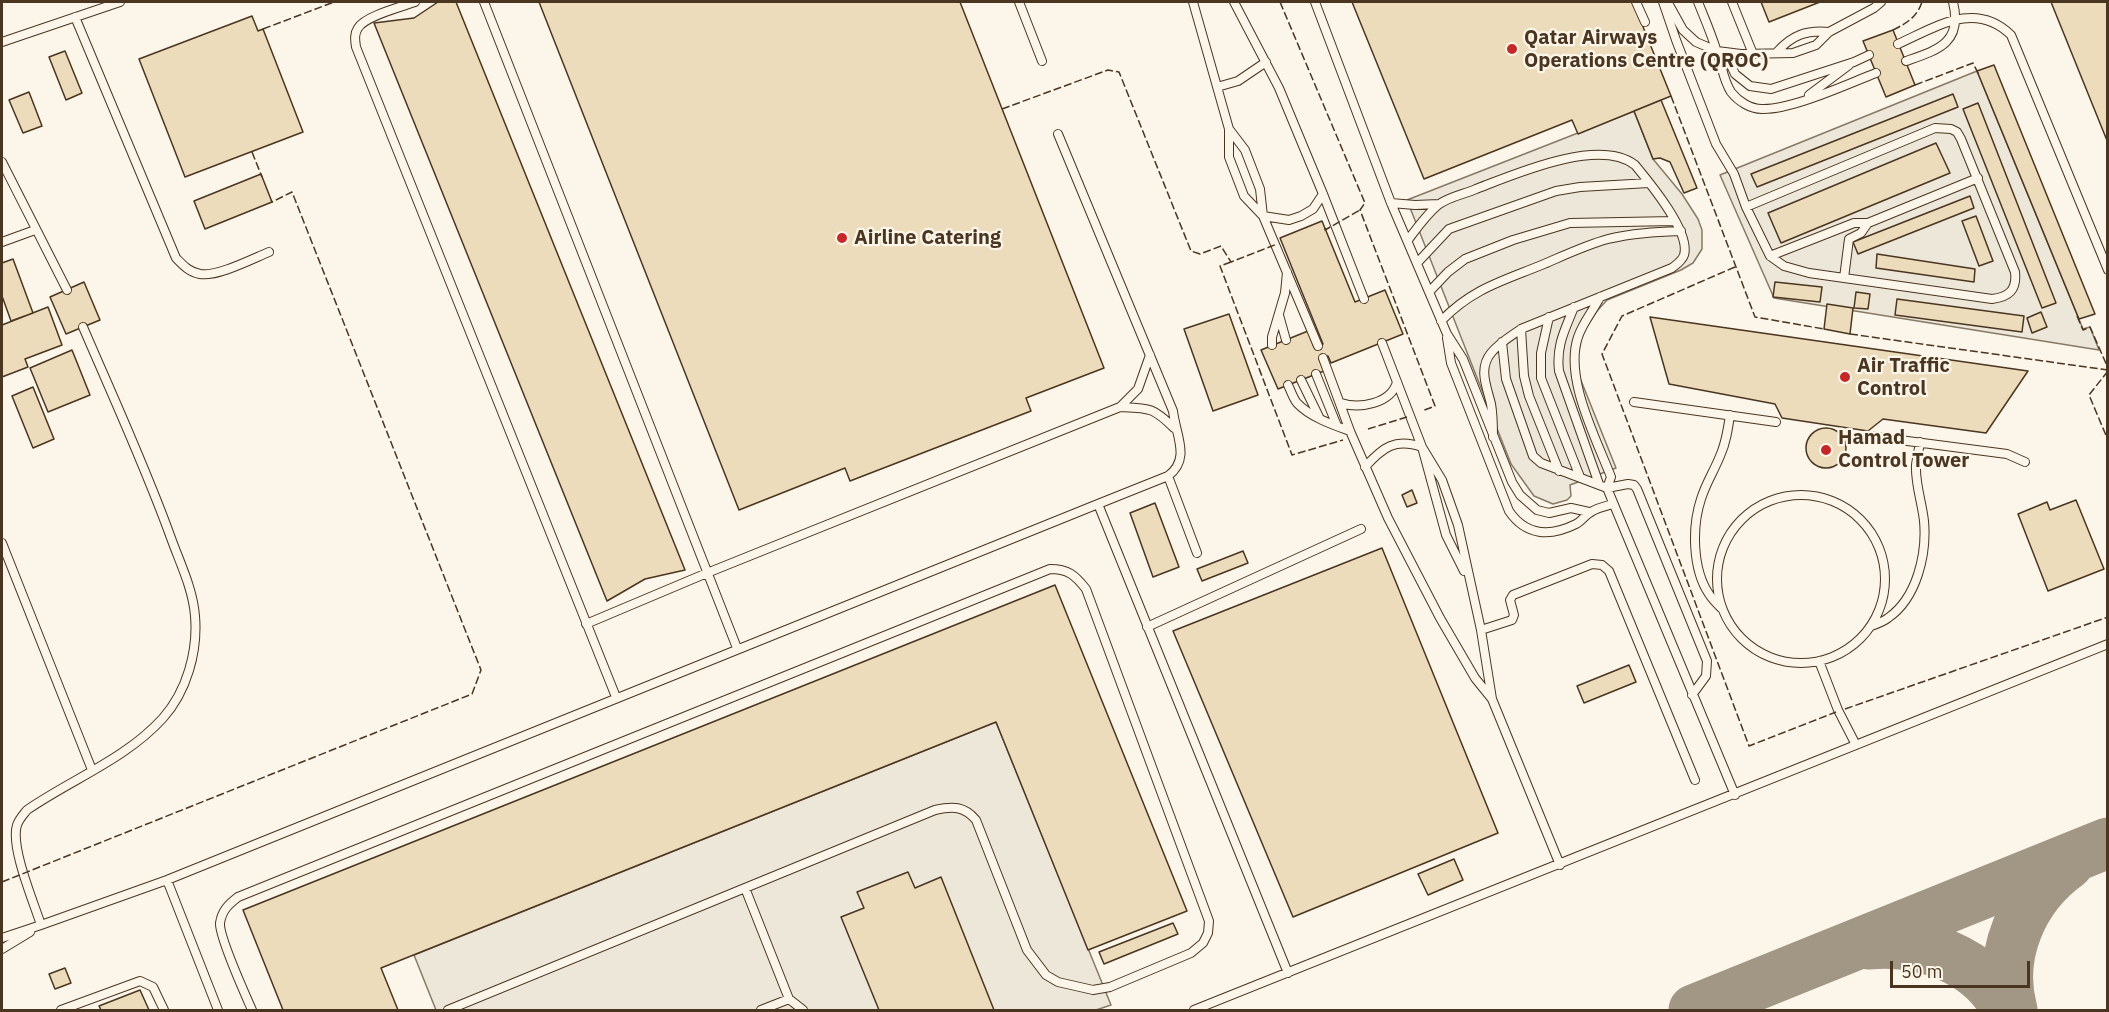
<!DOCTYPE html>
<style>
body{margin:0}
#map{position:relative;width:2109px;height:1012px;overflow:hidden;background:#fbf6e9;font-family:"IBM Plex Sans",sans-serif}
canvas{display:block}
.frame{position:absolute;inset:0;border:3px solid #4a3520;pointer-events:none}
.scale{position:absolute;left:1890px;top:961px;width:140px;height:27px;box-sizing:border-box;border:3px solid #4a3520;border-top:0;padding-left:8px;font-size:18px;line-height:21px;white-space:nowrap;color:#4a3520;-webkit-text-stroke:4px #fbf6e9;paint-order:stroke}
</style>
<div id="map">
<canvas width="2109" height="1012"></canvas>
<div class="frame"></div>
<div class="scale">50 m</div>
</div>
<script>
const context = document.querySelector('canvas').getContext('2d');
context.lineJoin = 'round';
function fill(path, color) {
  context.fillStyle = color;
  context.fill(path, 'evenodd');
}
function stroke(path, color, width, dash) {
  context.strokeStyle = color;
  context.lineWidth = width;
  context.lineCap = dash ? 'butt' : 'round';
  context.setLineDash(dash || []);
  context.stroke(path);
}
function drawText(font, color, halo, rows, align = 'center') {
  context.font = font + ' "IBM Plex Sans",sans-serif';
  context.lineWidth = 4.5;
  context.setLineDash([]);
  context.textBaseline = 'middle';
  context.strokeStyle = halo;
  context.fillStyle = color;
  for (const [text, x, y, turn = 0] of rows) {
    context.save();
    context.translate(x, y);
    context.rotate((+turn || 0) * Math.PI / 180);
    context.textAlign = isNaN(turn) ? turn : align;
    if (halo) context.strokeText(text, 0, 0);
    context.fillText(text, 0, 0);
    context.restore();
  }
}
const parking = new Path2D(`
 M 1977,71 L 2083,329 L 2090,327 L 2099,350 L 1774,298 L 1720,175 Z
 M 1634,111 L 1653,159 L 1682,194 L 1698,219 L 1702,230 L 1702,249 L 1693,263 L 1681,270 L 1607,300 L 1597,311 L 1582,334 L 1577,360 L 1580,378 L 1616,468 L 1570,485 L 1571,496 L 1567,500 L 1553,504 L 1534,496 L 1511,464 L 1407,200 Z
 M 996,722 L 1111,1005 L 1096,1010 L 436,1010 L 414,955 Z`);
const taxiway = new Path2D(`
 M 1868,944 C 1922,939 1981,959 2007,1010
 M 1694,1010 L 2108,843
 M 2012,1010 C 1997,955 2022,897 2068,864`);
const building = new Path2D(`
 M 438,2 L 456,2 L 685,570 L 645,579 L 607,601 L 374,23 L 414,18 Z
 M 539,2 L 960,2 L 1104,368 L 1026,398 L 1031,411 L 850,481 L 845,468 L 739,510 Z
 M 1352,2 L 1633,2 L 1671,96 L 1578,134 L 1572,120 L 1424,179 Z
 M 1761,2 L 1820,2 L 1769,22 Z
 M 2051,2 L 2108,2 L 2108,143 Z
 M 252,16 L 258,31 L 263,29 L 303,132 L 185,177 L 139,59 Z
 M 1893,30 L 1915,85 L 1886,97 L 1863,41 Z
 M 65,51 L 82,93 L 66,100 L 49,57 Z
 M 1994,65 L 2095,314 L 2079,319 L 1977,71 Z
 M 29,92 L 42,126 L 23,133 L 9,100 Z
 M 1953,94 L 1958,107 L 1757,187 L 1751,174 Z
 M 1661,100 L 1697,188 L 1684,193 L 1670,162 L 1660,158 L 1653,159 L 1634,111 Z
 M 1978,103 L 2056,303 L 2042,308 L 1963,109 Z
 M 1936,143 L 1950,173 L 1781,243 L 1768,213 Z
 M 261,174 L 272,202 L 205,229 L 194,201 Z
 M 1970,196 L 1974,208 L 1858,254 L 1853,242 Z
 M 1976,216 L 1993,261 L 1979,266 L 1962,221 Z
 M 1322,221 L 1355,302 L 1385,290 L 1403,334 L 1331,363 L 1328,356 L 1319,359 L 1324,371 L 1278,389 L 1261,350 L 1308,331 L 1314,347 L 1323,344 L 1280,238 Z
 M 1877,254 L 1975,269 L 1974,282 L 1876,268 Z
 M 13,259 L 33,313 L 11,321 L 2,296 L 2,263 Z
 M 84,282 L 100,320 L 66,334 L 50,297 Z
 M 1775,282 L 1822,287 L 1820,302 L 1773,297 Z
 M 1856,292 L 1870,294 L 1868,309 L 1854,308 Z
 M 1897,299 L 2024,316 L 2022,332 L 1895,315 Z
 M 1827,304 L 1853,308 L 1850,334 L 1824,329 Z
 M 48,307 L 62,345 L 25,359 L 28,367 L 2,377 L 2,325 Z
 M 2041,312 L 2047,327 L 2032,333 L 2027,318 Z
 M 1229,314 L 1258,395 L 1213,411 L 1184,329 Z
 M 1650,317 L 2028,371 L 1986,433 L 1883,419 L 1868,431 L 1782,418 L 1775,404 L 1669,384 Z
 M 72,350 L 90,395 L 48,412 L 30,368 Z
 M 33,387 L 54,439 L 33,448 L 12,396 Z
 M1806 448a20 20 0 1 1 40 0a20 20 0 1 1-40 0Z
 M 1412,490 L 1417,503 L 1407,507 L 1402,495 Z
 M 2076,500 L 2104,569 L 2048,591 L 2018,514 L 2047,502 L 2050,510 Z
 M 1155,503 L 1179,567 L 1153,577 L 1130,513 Z
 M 1382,548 L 1498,833 L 1293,917 L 1173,631 Z
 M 1243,551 L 1248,563 L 1202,581 L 1197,569 Z
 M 1055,585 L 1187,911 L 1088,950 L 996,722 L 381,968 L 398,1010 L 283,1010 L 243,910 Z
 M 1629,665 L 1636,682 L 1584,703 L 1577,686 Z
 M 1454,859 L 1463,880 L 1428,895 L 1418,874 Z
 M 908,872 L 915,888 L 941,877 L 994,1010 L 879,1010 L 841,917 L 864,908 L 857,892 Z
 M 1173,923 L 1178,934 L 1104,964 L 1099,952 Z
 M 65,968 L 71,983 L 55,989 L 49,974 Z
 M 140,990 L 149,1010 L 101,1010 L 99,1006 Z`);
const service = new Path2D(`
 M 415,2 C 401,7 365,16 358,28 C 354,34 355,40 356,47 L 616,697
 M 484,2 L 737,648
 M 1019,2 L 1042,61
 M 1193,2 L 1229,129 L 1229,157 L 1244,196 L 1263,216 L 1289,220 L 1301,216 L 1313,209 L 1323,194
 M 1234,2 L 1279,88 L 1323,194 L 1364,299
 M 1315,2 L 1391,203 L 1447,334 L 1463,359 L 1512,482 L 1520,495 L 1537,510 L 1549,513 L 1571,508 L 1589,512
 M 1636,2 L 1645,22
 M 1663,2 L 1676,40 L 1716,144 L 1734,174 L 1746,207 L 1770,256 L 1784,266 L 1809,273 L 1992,299 C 2009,297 2017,290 2015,272 L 1961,139 L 1957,132 L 1951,129 L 1935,128 L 1746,207
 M 1698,2 C 1704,17 1711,33 1716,49 C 1722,63 1722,78 1731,92 C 1738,101 1750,109 1762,109 C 1792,110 1847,84 1876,73
 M 1732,2 L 1753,54
 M 1668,3 L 1683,30 L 1696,42 L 1717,51 L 1741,54 L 1793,53 L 1816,45 L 1829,32 L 1874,8 L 1881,2
 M 75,17 L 176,258 C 183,265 189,272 200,274 C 217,277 252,259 269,252
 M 2,42 L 120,2
 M 1898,44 C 1936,27 1975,0 2011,35 L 2108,270
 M 1717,51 L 1730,63 L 1735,74 L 1750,86 L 1771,89 L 1854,62 L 1869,55
 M 1777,52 C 1792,35 1806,30 1829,32
 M 1906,61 C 1938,50 1963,43 1953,2
 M 1217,87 L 1238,81 L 1266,62
 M 1809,95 L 1849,65
 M 1229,129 L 1245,150 L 1260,189 L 1263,216 L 1318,346
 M 1058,134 L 1173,411 C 1176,436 1191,459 1168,476 L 1098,504
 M 2,162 L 67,290
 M 1391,203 L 1415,205 L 1439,204
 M 1408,240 C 1417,228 1426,215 1438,205 C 1448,197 1465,194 1476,189 C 1515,174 1599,137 1635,165 C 1649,182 1691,232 1684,255 C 1682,261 1677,264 1672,268 L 1521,329 C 1511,336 1499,343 1491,353 C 1478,369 1487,387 1491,404 C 1493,415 1493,426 1493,437
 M 2,242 L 35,230
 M 1770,256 L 1854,223 L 1868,223 L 1978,178
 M 1418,262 L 1449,229 L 1556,191 L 1580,187 L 1649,183
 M 1844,278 L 1849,239 L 1861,233 L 1868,223
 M 1430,291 L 1448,272 L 1465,259 L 1513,240 L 1570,223 L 1674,221
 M 1600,297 C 1593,311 1583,322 1578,337 C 1564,378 1596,438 1611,477 L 1607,488 L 1735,795
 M 1574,307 C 1565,330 1556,345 1559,371 L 1599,484
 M 1279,315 L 1286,340
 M 1549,317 L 1541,353 L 1541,378 L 1580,477
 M 1441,321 C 1473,288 1503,281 1544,264 C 1565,255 1586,245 1608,239 C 1632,233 1657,232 1681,231
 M 1521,329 L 1524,376 L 1529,396 L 1559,471
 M 1447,338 L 1451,363 L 1509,511 C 1526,536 1550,537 1576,524 C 1582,521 1585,515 1591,512 C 1597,508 1606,506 1613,504
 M 1502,342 L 1506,379 L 1533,456 L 1541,463 L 1607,488 L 1628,484 L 1634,485 L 1637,489 L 1707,661 L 1706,676 L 1692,695
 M 1382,343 L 1422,447 L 1446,535 L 1464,571
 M 1272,345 L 1272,337 L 1285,293 L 1287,272
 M 1323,358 L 1350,431 L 1388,518 L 1440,618 L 1475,678 L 1492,699 L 1560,865
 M 1316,374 L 1337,426
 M 1301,380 L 1319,417
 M 1288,385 C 1291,391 1293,398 1297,403 C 1310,417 1333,425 1350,431
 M 1634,402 L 1776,422
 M 1341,403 C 1359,409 1391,404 1397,382
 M 1120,407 C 1149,408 1153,407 1174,428
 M 1869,436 L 2007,454 L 2025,462
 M 1365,467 C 1383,447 1395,438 1422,447 L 1442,480 L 1458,525 L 1481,630 L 1492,699
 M 1168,476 L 1197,553
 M1717 579a84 84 0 1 1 168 0a84 84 0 1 1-168 0Z
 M 2,543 L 92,770
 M 1721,608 C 1717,604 1712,599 1709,594 C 1692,569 1692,526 1701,499 C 1706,483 1714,471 1720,456 C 1726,443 1728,429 1730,415
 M 586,624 L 707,573 L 1120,407 L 1138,389 L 1150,355
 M 1871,626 C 1877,624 1883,622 1888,618 C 1917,598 1927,554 1924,521 C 1922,502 1915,484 1916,465 C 1917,457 1919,449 1920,442
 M 1147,627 L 1361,529
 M 1481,630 L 1512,620 L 1514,615 L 1510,600 L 1513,595 L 1592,564 L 1602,565 L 1609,571 L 1695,780
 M 1819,661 L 1838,710 L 1856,745
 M 167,880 L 218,1010
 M 745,888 L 789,999 L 803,1010
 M 41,925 C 34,903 10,847 17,825 C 19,819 23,815 27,810 C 72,779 126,759 163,718 C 187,691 198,651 195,616 C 193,589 180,563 171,538 C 145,466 113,397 83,327
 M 2,938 L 41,925 L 167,880 L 1098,504 L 1288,973
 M 2,949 L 30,932
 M 61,1010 L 140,981 L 153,987 L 164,1010
 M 252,1010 C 245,994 219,937 220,923 C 222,910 229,904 238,897 L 1050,569 C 1068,569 1075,575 1086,589 L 1209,921 L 1208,933 L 1203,943 L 1191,953 L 1110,987 L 1093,990 L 1058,982 L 1046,975 L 1027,950 L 976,820 C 964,806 953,806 935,810 L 448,1010
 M 761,1010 L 789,999
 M 1194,1010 L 2108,644`);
const fence = new Path2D(`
 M 1280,2 L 1365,203 L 1360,210 L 1435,406 L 1422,411
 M 263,29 L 334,2
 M 1893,30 C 1907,23 1917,17 1922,2
 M 1915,85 L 1973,63 L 1979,75
 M 1671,96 L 1755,317 L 1824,329
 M 1002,109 L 1108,70 L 1119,72 L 1191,251 L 1200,254 L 1221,246 L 1231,262 L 1277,244
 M 252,152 L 262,177
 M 1325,228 L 1325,230 L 1360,210
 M 1231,262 L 1220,266 L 1292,455 L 1343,440
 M 1735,267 L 1622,316 L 1602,354 L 1749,746 L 1836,712
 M 2077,316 L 2083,330 L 2090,327 L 2108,368
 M 1850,334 L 2108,370
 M 2108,371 L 2089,395 L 2108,440
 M 1368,429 L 1407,417
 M 1845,709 L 2108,617
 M 2,882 L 472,694 L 481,670 L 292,192 L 272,202 L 271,200`);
const markers = [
 [1512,49,6,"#c62828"],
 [842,238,6,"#c62828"],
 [1845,377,6,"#c62828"],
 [1826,450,6,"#c62828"]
];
const poiNames = [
 ["Qatar Airways",1524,38],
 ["Operations Centre (QROC)",1524,61],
 ["Airline Catering",854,238],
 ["Air Traffic",1857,366],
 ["Control",1857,389],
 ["Hamad",1838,438],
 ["Control Tower",1838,461]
];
fill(parking, '#ede7d9');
stroke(parking, '#887966', 1.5);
stroke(taxiway, '#a29684', 51);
fill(building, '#ecdcbc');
stroke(building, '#4a3520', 1.5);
stroke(service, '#4a3520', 10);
stroke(service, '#fbf6e9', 8);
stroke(fence, '#4a3520', 1.5, [8, 3]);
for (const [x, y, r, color] of markers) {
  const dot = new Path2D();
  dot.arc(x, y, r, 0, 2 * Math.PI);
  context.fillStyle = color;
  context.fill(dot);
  stroke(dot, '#fbf6e9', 2);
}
drawText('bold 20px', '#4a3520', '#fbf6e9', poiNames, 'left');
</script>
